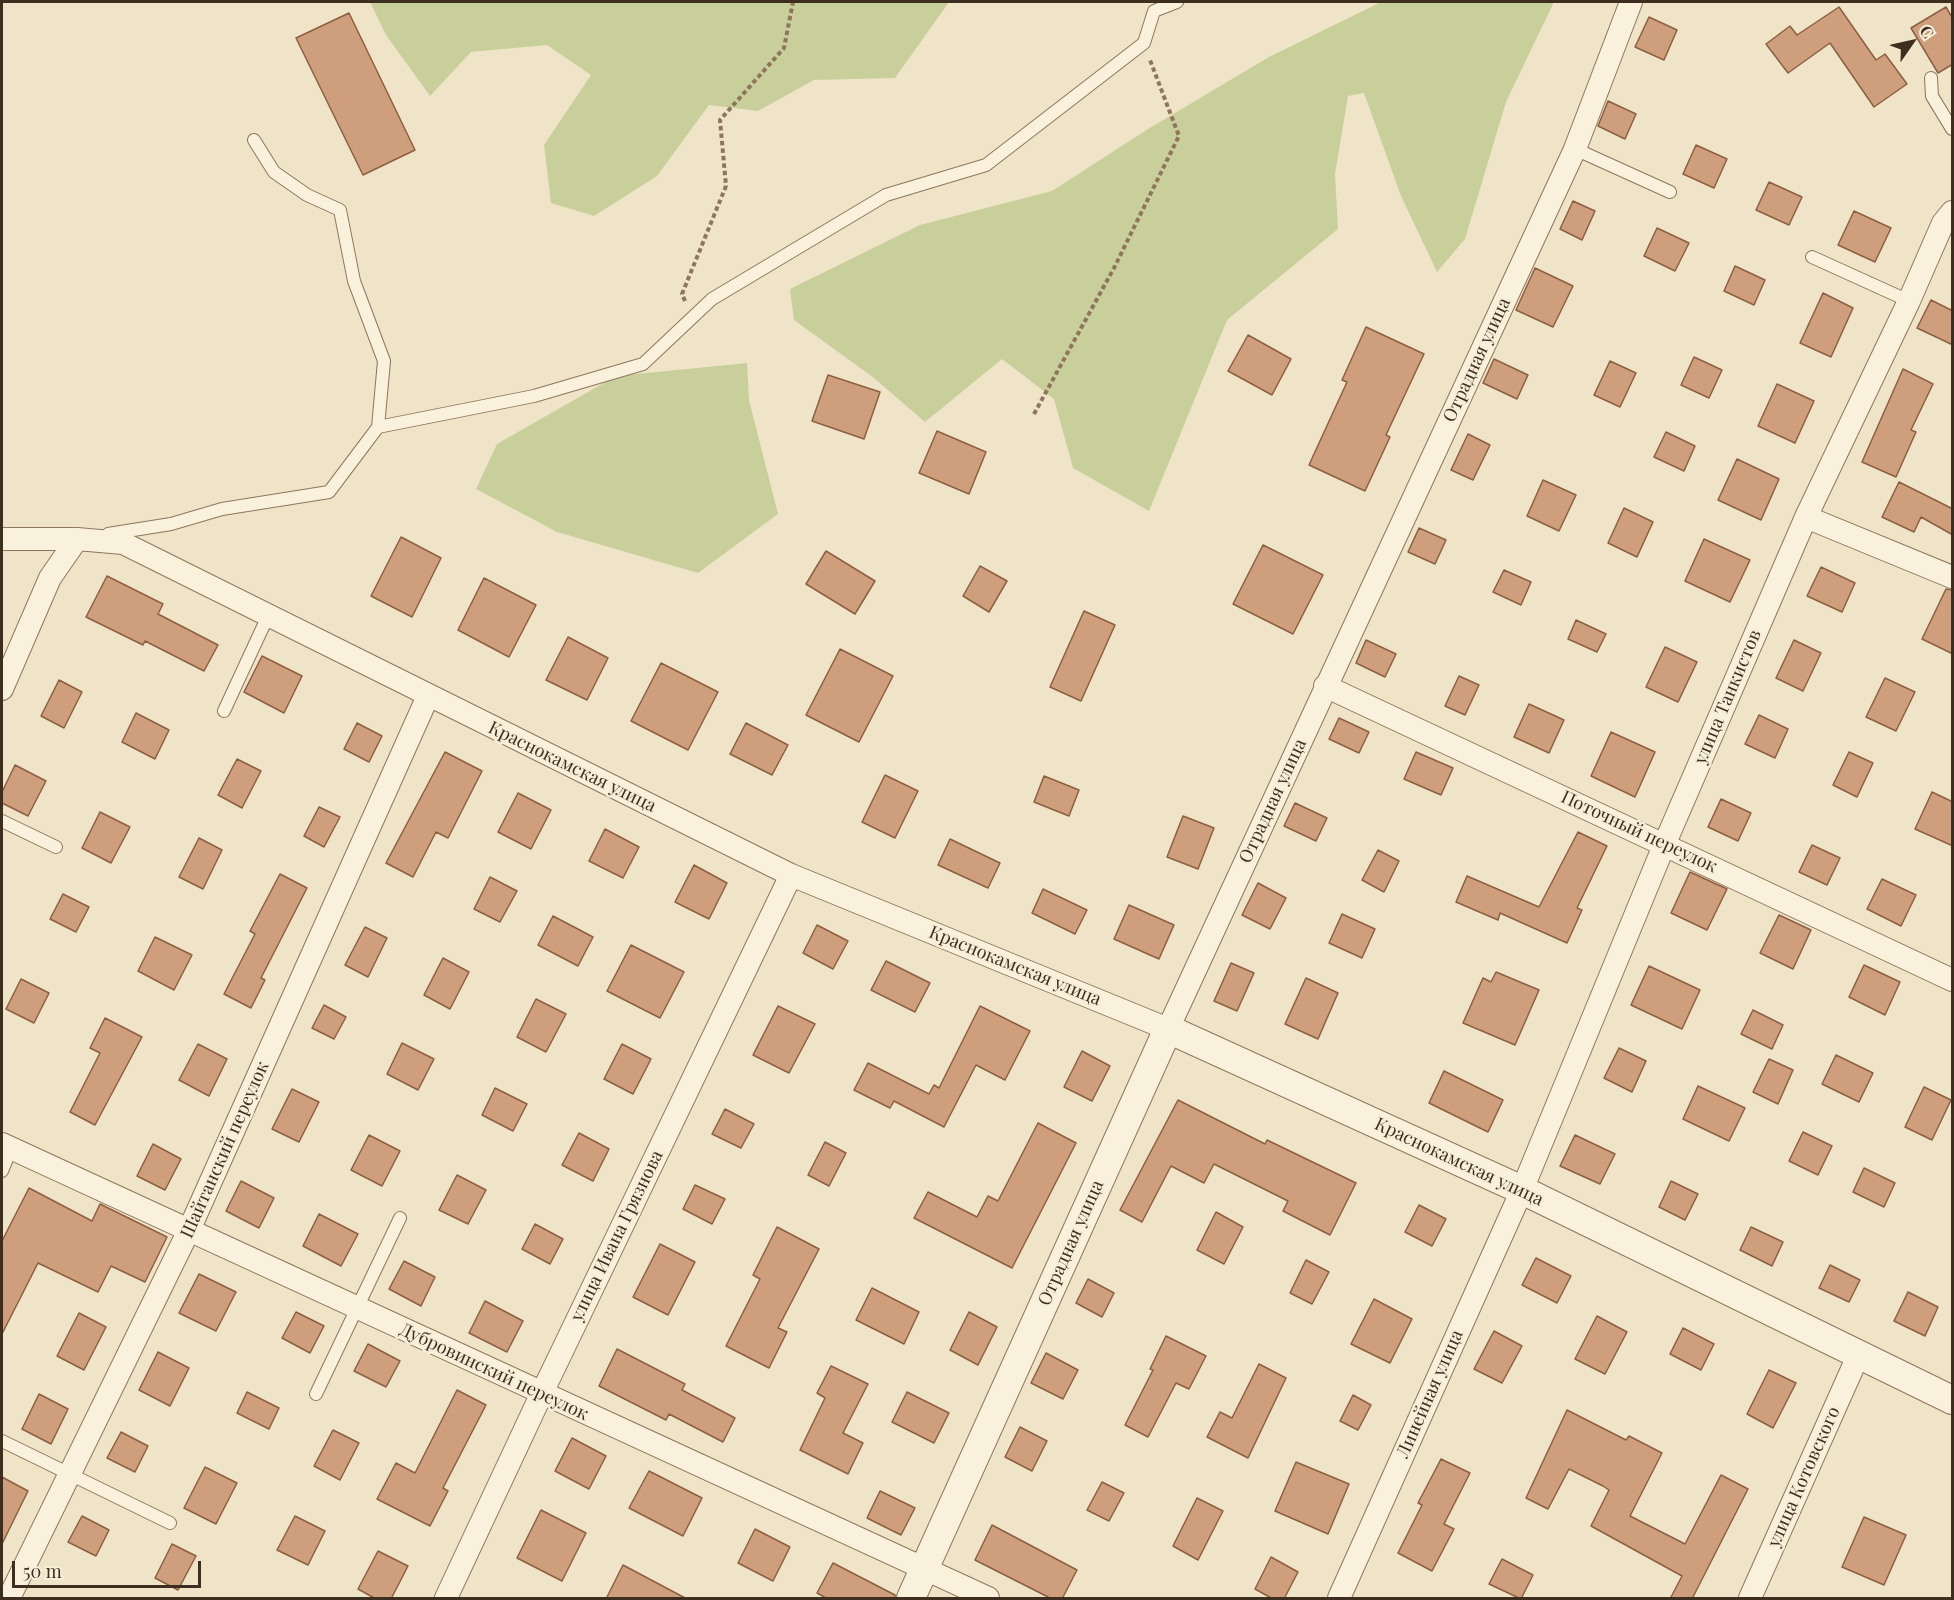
<!DOCTYPE html>
<meta charset="utf-8">
<style>
body{margin:0}
#map{position:relative;width:1954px;height:1600px;overflow:hidden;background:#f0e4c8;font-family:"Playfair Display",serif}
canvas{display:block}
.frame{position:absolute;inset:0;border:3px solid #3d2e20;pointer-events:none}
.north{position:absolute;left:1882px;top:12px;width:60px;height:60px;-webkit-text-stroke:4px #f7eed8;paint-order:stroke;rotate:56deg;font-size:16px;font-weight:700;line-height:24px;text-align:center;color:#3d2e20}
.north::after{content:'';display:block;margin:auto;width:21px;height:27px;background:#3d2e20;clip-path:polygon(50% 0,100% 100%,50% 72%,0 100%)}
.scale{position:absolute;left:12px;top:1561px;width:189px;height:27px;box-sizing:border-box;border:3px solid #3d2e20;border-top:0;padding-left:8px;font-size:18px;line-height:21px;white-space:nowrap;color:#3d2e20;-webkit-text-stroke:4px #f7eed8;paint-order:stroke}
</style>
<div id="map">
<canvas width="1954" height="1600"></canvas>
<div class="frame"></div>
<div class="north">С</div>
<div class="scale">50 m</div>
</div>
<script>
const context = document.querySelector('canvas').getContext('2d');
context.lineJoin = 'round';
function fill(path, color) {
  context.fillStyle = color;
  context.fill(path, 'evenodd');
}
function stroke(path, color, width, dash) {
  context.strokeStyle = color;
  context.lineWidth = width;
  context.lineCap = dash ? 'butt' : 'round';
  context.setLineDash(dash || []);
  context.stroke(path);
}
function drawText(font, color, halo, rows, align = 'center') {
  context.font = font + ' "Playfair Display",serif';
  context.lineWidth = 5;
  context.setLineDash([]);
  context.textBaseline = 'middle';
  context.strokeStyle = halo;
  context.fillStyle = color;
  for (const [text, x, y, turn = 0] of rows) {
    context.save();
    context.translate(x, y);
    context.rotate((+turn || 0) * Math.PI / 180);
    context.textAlign = isNaN(turn) ? turn : align;
    if (halo) context.strokeText(text, 0, 0);
    context.fillText(text, 0, 0);
    context.restore();
  }
}
const green = new Path2D(`
 M 370,2 L 949,2 L 895,78 L 814,80 L 758,111 L 709,105 L 657,176 L 594,216 L 551,203 L 544,145 L 591,75 L 547,45 L 471,52 L 430,96 L 386,35 Z
 M 1381,2 L 1554,2 L 1506,102 L 1465,239 L 1437,272 L 1401,196 L 1364,93 L 1348,96 L 1335,174 L 1338,229 L 1227,320 L 1149,511 L 1073,468 L 1054,399 L 1002,359 L 925,422 L 874,378 L 794,320 L 790,289 L 920,225 L 1052,191 L 1148,129 L 1269,57 Z
 M 747,363 L 749,400 L 778,514 L 698,573 L 557,532 L 476,489 L 497,444 L 616,376 Z`);
const building = new Path2D(`
 M 1839,7 L 1876,60 L 1885,54 L 1907,84 L 1874,107 L 1830,43 L 1788,73 L 1766,44 L 1790,26 L 1797,35 Z
 M 1946,7 L 1953,19 L 1953,64 L 1938,73 L 1911,28 Z
 M 349,13 L 415,150 L 363,175 L 296,38 Z
 M 1649,17 L 1677,30 L 1664,60 L 1635,47 Z
 M 1608,101 L 1636,114 L 1625,139 L 1598,126 Z
 M 1696,145 L 1727,159 L 1714,188 L 1683,174 Z
 M 1769,182 L 1802,197 L 1789,225 L 1756,210 Z
 M 1573,201 L 1595,211 L 1582,240 L 1560,229 Z
 M 1854,211 L 1891,228 L 1875,262 L 1838,245 Z
 M 1657,228 L 1689,243 L 1675,271 L 1644,256 Z
 M 1735,266 L 1765,280 L 1754,305 L 1724,291 Z
 M 1535,268 L 1573,286 L 1553,327 L 1516,310 Z
 M 1823,293 L 1853,308 L 1831,357 L 1800,343 Z
 M 1931,300 L 1953,311 L 1953,345 L 1917,328 Z
 M 1366,327 L 1424,354 L 1386,435 L 1390,437 L 1365,491 L 1309,465 L 1347,382 L 1342,380 Z
 M 1248,335 L 1291,359 L 1272,395 L 1228,371 Z
 M 1694,357 L 1722,370 L 1709,398 L 1681,385 Z
 M 1494,359 L 1528,375 L 1517,399 L 1483,383 Z
 M 1610,361 L 1636,373 L 1620,407 L 1594,395 Z
 M 1903,369 L 1933,384 L 1911,430 L 1916,432 L 1896,477 L 1862,462 Z
 M 828,375 L 880,392 L 864,439 L 812,421 Z
 M 1777,384 L 1814,401 L 1795,443 L 1758,426 Z
 M 937,431 L 986,452 L 969,494 L 919,473 Z
 M 1666,432 L 1695,446 L 1684,471 L 1654,457 Z
 M 1468,434 L 1490,445 L 1473,480 L 1451,470 Z
 M 1737,459 L 1779,479 L 1761,520 L 1718,500 Z
 M 1543,480 L 1576,495 L 1559,531 L 1527,516 Z
 M 1899,482 L 1953,509 L 1953,535 L 1921,517 L 1914,532 L 1882,517 Z
 M 1624,508 L 1653,522 L 1637,557 L 1608,543 Z
 M 1419,528 L 1446,540 L 1435,564 L 1408,552 Z
 M 401,537 L 441,558 L 412,617 L 371,596 Z
 M 1704,539 L 1750,560 L 1730,602 L 1685,581 Z
 M 1263,545 L 1323,575 L 1293,634 L 1233,604 Z
 M 826,551 L 875,581 L 855,614 L 806,584 Z
 M 980,566 L 1007,581 L 989,612 L 963,596 Z
 M 1821,567 L 1855,583 L 1842,612 L 1807,596 Z
 M 1504,570 L 1531,582 L 1521,605 L 1493,592 Z
 M 107,576 L 163,604 L 158,614 L 218,645 L 204,671 L 145,641 L 143,645 L 86,617 Z
 M 484,578 L 536,605 L 509,657 L 458,630 Z
 M 1946,589 L 1953,590 L 1953,654 L 1922,639 Z
 M 1084,611 L 1115,625 L 1081,701 L 1050,687 Z
 M 1576,620 L 1606,634 L 1597,652 L 1568,639 Z
 M 568,637 L 608,658 L 587,700 L 546,680 Z
 M 1366,640 L 1396,654 L 1385,677 L 1356,663 Z
 M 1794,640 L 1821,653 L 1803,691 L 1776,678 Z
 M 1665,647 L 1697,662 L 1678,702 L 1646,687 Z
 M 840,649 L 893,676 L 859,742 L 806,715 Z
 M 262,656 L 302,676 L 284,713 L 244,692 Z
 M 661,663 L 718,692 L 688,750 L 631,721 Z
 M 1459,676 L 1479,685 L 1465,715 L 1445,706 Z
 M 1885,678 L 1915,692 L 1896,731 L 1866,717 Z
 M 59,680 L 82,692 L 64,728 L 41,716 Z
 M 1529,704 L 1564,720 L 1549,753 L 1514,737 Z
 M 136,713 L 169,730 L 155,759 L 122,742 Z
 M 1759,715 L 1788,729 L 1775,758 L 1745,744 Z
 M 1339,718 L 1369,732 L 1359,753 L 1329,739 Z
 M 357,723 L 382,736 L 369,762 L 344,749 Z
 M 746,723 L 788,745 L 772,775 L 730,754 Z
 M 1611,732 L 1655,752 L 1635,797 L 1591,776 Z
 M 445,752 L 482,771 L 448,838 L 436,832 L 413,877 L 386,863 Z
 M 1416,752 L 1453,768 L 1441,795 L 1404,779 Z
 M 1849,752 L 1873,763 L 1857,797 L 1833,785 Z
 M 237,759 L 261,771 L 242,808 L 218,795 Z
 M 15,765 L 46,781 L 28,816 L 2,803 L 2,792 Z
 M 885,775 L 918,791 L 895,838 L 862,822 Z
 M 1044,776 L 1079,790 L 1069,816 L 1034,802 Z
 M 1932,792 L 1953,802 L 1953,846 L 1915,829 Z
 M 518,793 L 551,810 L 531,849 L 498,832 Z
 M 1721,799 L 1751,813 L 1738,841 L 1708,827 Z
 M 1295,803 L 1327,818 L 1316,841 L 1284,826 Z
 M 319,807 L 340,817 L 324,847 L 304,836 Z
 M 100,812 L 130,827 L 111,863 L 82,848 Z
 M 1183,816 L 1214,828 L 1198,869 L 1167,857 Z
 M 605,829 L 639,847 L 623,878 L 589,861 Z
 M 1578,832 L 1607,846 L 1577,908 L 1582,910 L 1567,943 L 1500,913 L 1498,920 L 1456,902 L 1467,876 L 1539,907 Z
 M 199,838 L 222,850 L 203,889 L 179,877 Z
 M 950,839 L 1000,863 L 988,888 L 938,865 Z
 M 1812,845 L 1840,858 L 1827,885 L 1799,872 Z
 M 1378,850 L 1399,861 L 1384,892 L 1362,880 Z
 M 694,865 L 727,883 L 709,919 L 675,902 Z
 M 1690,872 L 1727,889 L 1707,930 L 1671,913 Z
 M 280,874 L 307,888 L 261,978 L 265,980 L 251,1008 L 224,994 L 255,934 L 250,931 Z
 M 490,877 L 517,891 L 500,922 L 474,909 Z
 M 1882,879 L 1916,895 L 1901,926 L 1867,909 Z
 M 1258,883 L 1286,898 L 1270,929 L 1242,915 Z
 M 1043,889 L 1087,910 L 1075,934 L 1032,913 Z
 M 63,894 L 89,907 L 76,932 L 50,919 Z
 M 1129,905 L 1174,925 L 1159,959 L 1114,939 Z
 M 1342,914 L 1375,929 L 1362,958 L 1329,943 Z
 M 1779,915 L 1811,930 L 1793,969 L 1760,953 Z
 M 553,916 L 593,937 L 578,966 L 538,945 Z
 M 817,925 L 848,941 L 833,969 L 803,953 Z
 M 365,927 L 387,938 L 368,977 L 345,965 Z
 M 155,937 L 192,955 L 174,990 L 138,971 Z
 M 631,945 L 684,972 L 660,1018 L 607,991 Z
 M 443,958 L 469,972 L 450,1009 L 424,995 Z
 M 886,961 L 930,983 L 915,1012 L 871,990 Z
 M 1231,963 L 1254,973 L 1237,1011 L 1214,1001 Z
 M 1864,965 L 1900,982 L 1885,1015 L 1849,997 Z
 M 1649,966 L 1700,990 L 1682,1029 L 1631,1005 Z
 M 1496,972 L 1539,990 L 1515,1045 L 1463,1023 L 1483,978 L 1491,982 Z
 M 1306,978 L 1338,993 L 1318,1039 L 1285,1024 Z
 M 21,979 L 49,993 L 34,1023 L 6,1009 Z
 M 536,999 L 566,1014 L 546,1052 L 517,1037 Z
 M 324,1005 L 346,1017 L 334,1039 L 312,1028 Z
 M 778,1006 L 815,1024 L 789,1073 L 753,1055 Z
 M 980,1006 L 1030,1031 L 1005,1080 L 976,1065 L 944,1127 L 894,1101 L 890,1108 L 854,1090 L 868,1063 L 929,1094 L 934,1085 L 939,1088 Z
 M 1753,1010 L 1783,1025 L 1772,1049 L 1741,1034 Z
 M 105,1018 L 142,1037 L 95,1125 L 70,1112 L 100,1053 L 90,1048 Z
 M 402,1043 L 434,1059 L 418,1090 L 387,1074 Z
 M 198,1044 L 227,1059 L 209,1096 L 179,1080 Z
 M 622,1044 L 651,1059 L 633,1094 L 604,1079 Z
 M 1619,1048 L 1646,1061 L 1632,1092 L 1604,1078 Z
 M 1082,1051 L 1110,1066 L 1092,1101 L 1064,1087 Z
 M 1836,1055 L 1873,1073 L 1859,1102 L 1822,1084 Z
 M 1769,1059 L 1793,1070 L 1778,1104 L 1753,1092 Z
 M 1444,1071 L 1503,1100 L 1488,1132 L 1429,1103 Z
 M 1698,1086 L 1745,1108 L 1729,1141 L 1683,1119 Z
 M 1924,1087 L 1951,1100 L 1932,1140 L 1905,1127 Z
 M 495,1088 L 527,1104 L 513,1131 L 482,1115 Z
 M 292,1089 L 319,1102 L 299,1142 L 272,1129 Z
 M 1178,1100 L 1265,1144 L 1267,1140 L 1356,1183 L 1330,1235 L 1283,1211 L 1288,1201 L 1214,1164 L 1204,1183 L 1171,1166 L 1142,1222 L 1120,1210 Z
 M 725,1109 L 754,1124 L 741,1148 L 712,1134 Z
 M 1038,1123 L 1076,1143 L 1012,1268 L 914,1218 L 928,1192 L 977,1217 L 988,1196 L 998,1201 Z
 M 1803,1132 L 1832,1146 L 1818,1175 L 1789,1161 Z
 M 579,1133 L 609,1149 L 593,1181 L 562,1165 Z
 M 369,1135 L 400,1151 L 382,1186 L 351,1170 Z
 M 1575,1135 L 1615,1154 L 1600,1184 L 1560,1166 Z
 M 825,1142 L 846,1153 L 829,1186 L 808,1175 Z
 M 153,1144 L 181,1159 L 165,1190 L 137,1176 Z
 M 1864,1168 L 1895,1183 L 1884,1207 L 1853,1192 Z
 M 457,1175 L 486,1190 L 468,1224 L 439,1210 Z
 M 241,1181 L 274,1198 L 259,1228 L 226,1211 Z
 M 1671,1181 L 1698,1194 L 1685,1220 L 1659,1207 Z
 M 695,1185 L 725,1199 L 712,1224 L 683,1209 Z
 M 29,1188 L 92,1221 L 100,1204 L 167,1237 L 145,1282 L 111,1266 L 98,1292 L 38,1263 L 2,1334 L 2,1241 Z
 M 1419,1205 L 1446,1219 L 1432,1246 L 1405,1232 Z
 M 1216,1212 L 1243,1227 L 1224,1264 L 1197,1250 Z
 M 319,1214 L 358,1234 L 341,1266 L 303,1246 Z
 M 535,1224 L 563,1239 L 550,1264 L 522,1249 Z
 M 777,1227 L 819,1249 L 778,1328 L 787,1332 L 769,1368 L 726,1346 L 760,1279 L 753,1275 Z
 M 1751,1227 L 1783,1242 L 1772,1266 L 1740,1250 Z
 M 660,1244 L 695,1262 L 668,1315 L 633,1297 Z
 M 1536,1258 L 1571,1276 L 1557,1303 L 1522,1285 Z
 M 1306,1260 L 1329,1272 L 1312,1304 L 1290,1293 Z
 M 404,1261 L 435,1277 L 421,1306 L 389,1289 Z
 M 1830,1265 L 1860,1280 L 1849,1302 L 1819,1288 Z
 M 199,1274 L 236,1292 L 216,1331 L 179,1313 Z
 M 1088,1279 L 1114,1293 L 1102,1317 L 1076,1303 Z
 M 872,1288 L 919,1312 L 904,1344 L 856,1320 Z
 M 1908,1292 L 1938,1307 L 1925,1336 L 1894,1321 Z
 M 1374,1299 L 1412,1319 L 1390,1363 L 1351,1344 Z
 M 485,1301 L 523,1321 L 507,1352 L 469,1333 Z
 M 296,1312 L 324,1326 L 310,1353 L 282,1338 Z
 M 969,1312 L 997,1327 L 978,1365 L 950,1350 Z
 M 79,1313 L 106,1327 L 84,1370 L 57,1356 Z
 M 1597,1316 L 1627,1332 L 1605,1374 L 1575,1359 Z
 M 1683,1328 L 1714,1344 L 1701,1370 L 1670,1354 Z
 M 1494,1331 L 1522,1346 L 1502,1383 L 1474,1369 Z
 M 1166,1336 L 1206,1356 L 1189,1389 L 1176,1383 L 1148,1437 L 1125,1425 L 1153,1370 L 1150,1369 Z
 M 368,1344 L 400,1361 L 386,1387 L 354,1371 Z
 M 617,1349 L 685,1384 L 682,1390 L 735,1418 L 723,1442 L 669,1414 L 666,1420 L 599,1386 Z
 M 158,1352 L 189,1368 L 170,1406 L 139,1390 Z
 M 1046,1353 L 1078,1370 L 1063,1399 L 1031,1383 Z
 M 1259,1364 L 1286,1378 L 1248,1458 L 1207,1437 L 1220,1412 L 1232,1418 Z
 M 831,1366 L 868,1384 L 843,1433 L 863,1443 L 848,1474 L 800,1450 L 825,1398 L 817,1393 Z
 M 1769,1370 L 1796,1383 L 1773,1428 L 1747,1414 Z
 M 457,1390 L 486,1405 L 443,1488 L 448,1491 L 430,1526 L 377,1499 L 396,1463 L 415,1473 Z
 M 247,1392 L 279,1408 L 269,1429 L 237,1413 Z
 M 907,1392 L 949,1413 L 934,1443 L 892,1422 Z
 M 39,1394 L 68,1409 L 51,1444 L 22,1429 Z
 M 1353,1395 L 1371,1405 L 1358,1430 L 1340,1421 Z
 M 1567,1410 L 1626,1440 L 1629,1436 L 1662,1453 L 1630,1516 L 1685,1544 L 1721,1475 L 1748,1489 L 1692,1599 L 1670,1599 L 1682,1576 L 1591,1526 L 1609,1490 L 1603,1486 L 1569,1469 L 1548,1509 L 1526,1498 Z
 M 1020,1427 L 1047,1441 L 1032,1471 L 1005,1457 Z
 M 333,1430 L 359,1443 L 340,1480 L 314,1466 Z
 M 121,1432 L 148,1446 L 135,1472 L 107,1458 Z
 M 572,1438 L 606,1456 L 589,1489 L 555,1471 Z
 M 1441,1459 L 1470,1473 L 1444,1524 L 1454,1529 L 1432,1571 L 1398,1553 L 1422,1505 L 1418,1503 Z
 M 1296,1462 L 1349,1484 L 1328,1534 L 1275,1511 Z
 M 205,1467 L 237,1483 L 216,1524 L 184,1508 Z
 M 649,1471 L 702,1498 L 683,1536 L 629,1508 Z
 M 2,1477 L 28,1491 L 2,1544 Z
 M 1102,1482 L 1124,1493 L 1109,1521 L 1087,1510 Z
 M 880,1491 L 915,1508 L 901,1535 L 867,1518 Z
 M 1197,1498 L 1223,1511 L 1198,1560 L 1173,1546 Z
 M 541,1510 L 586,1533 L 562,1581 L 517,1558 Z
 M 82,1516 L 109,1530 L 96,1556 L 68,1542 Z
 M 295,1516 L 325,1531 L 308,1565 L 277,1550 Z
 M 1864,1517 L 1906,1535 L 1884,1585 L 1842,1567 Z
 M 992,1525 L 1077,1570 L 1062,1599 L 1052,1599 L 975,1560 Z
 M 755,1529 L 790,1547 L 773,1581 L 738,1563 Z
 M 172,1544 L 196,1556 L 178,1590 L 155,1578 Z
 M 378,1551 L 408,1566 L 391,1599 L 376,1599 L 358,1589 Z
 M 1271,1557 L 1298,1572 L 1284,1599 L 1273,1599 L 1255,1589 Z
 M 1502,1559 L 1533,1575 L 1521,1599 L 1489,1584 Z
 M 833,1563 L 895,1595 L 895,1599 L 828,1599 L 817,1593 Z
 M 623,1565 L 687,1599 L 606,1599 Z`);
const path = new Path2D(`
 M 685,301 L 682,294 L 726,186 L 720,120 L 784,48 L 793,2
 M 1034,414 L 1114,268 L 1179,136 L 1150,60`);
const service = new Path2D(`
 M 1931,78 L 1932,96 L 1952,129
 M 1575,149 L 1670,192
 M 1812,257 L 1909,301
 M 378,427 L 534,396 L 643,364 L 712,299 L 886,195 L 986,165 L 1144,43 L 1154,11 L 1177,2
 M 108,534 L 171,524 L 222,509 L 329,492 L 378,427 L 384,361 L 354,281 L 340,210 L 307,195 L 274,172 L 254,140
 M 224,711 L 268,616
 M 2,821 L 56,847
 M 2,1171 L 11,1149
 M 316,1394 L 400,1218
 M 2,1441 L 170,1523`);
const minor = new Path2D(`
 M 1806,517 L 1952,577
 M 2,539 L 77,539 L 123,543 L 791,875 L 1168,1029 L 1575,149 L 1631,2
 M 1325,686 L 1952,980
 M 2,689 L 50,578 L 77,539
 M 2,1144 L 988,1598
 M 9,1598 L 189,1230 L 428,696
 M 446,1598 L 541,1395 L 791,875
 M 1339,1598 L 1522,1190 L 1665,843 L 1806,517 L 1909,301 L 1943,223 L 1952,212
 M 1750,1598 L 1858,1356`);
const tertiary = new Path2D(`
 M 911,1598 L 1168,1029 L 1522,1190 L 1952,1400`);
const streetNames = [
 ["Отрадная улица",1477,360,-65],
 ["улица Танкистов",1728,697,-67],
 ["Краснокамская улица",572,767,26],
 ["Отрадная улица",1273,801,-65],
 ["Поточный переулок",1639,832,25],
 ["Краснокамская улица",1015,966,22],
 ["Шайтанский переулок",225,1150,-66],
 ["Краснокамская улица",1459,1162,25],
 ["улица Ивана Грязнова",617,1236,-64],
 ["Отрадная улица",1071,1243,-66],
 ["Дубровинский переулок",494,1372,25],
 ["Линейная улица",1430,1394,-66],
 ["улица Котовского",1804,1477,-66]
];
fill(green, '#c9cf9b');
fill(building, '#cf9f7d');
stroke(building, '#8d5f41', 1.5);
stroke(service, '#8d765c', 14);
stroke(minor, '#8d765c', 24);
stroke(tertiary, '#8d765c', 30);
stroke(path, '#8d765c', 4, [4.5, 3]);
stroke(service, '#faf1dc', 12);
stroke(minor, '#faf1dc', 22);
stroke(tertiary, '#faf1dc', 28);
drawText('18px', '#3d2e20', '#f7eed8', streetNames);
</script>
